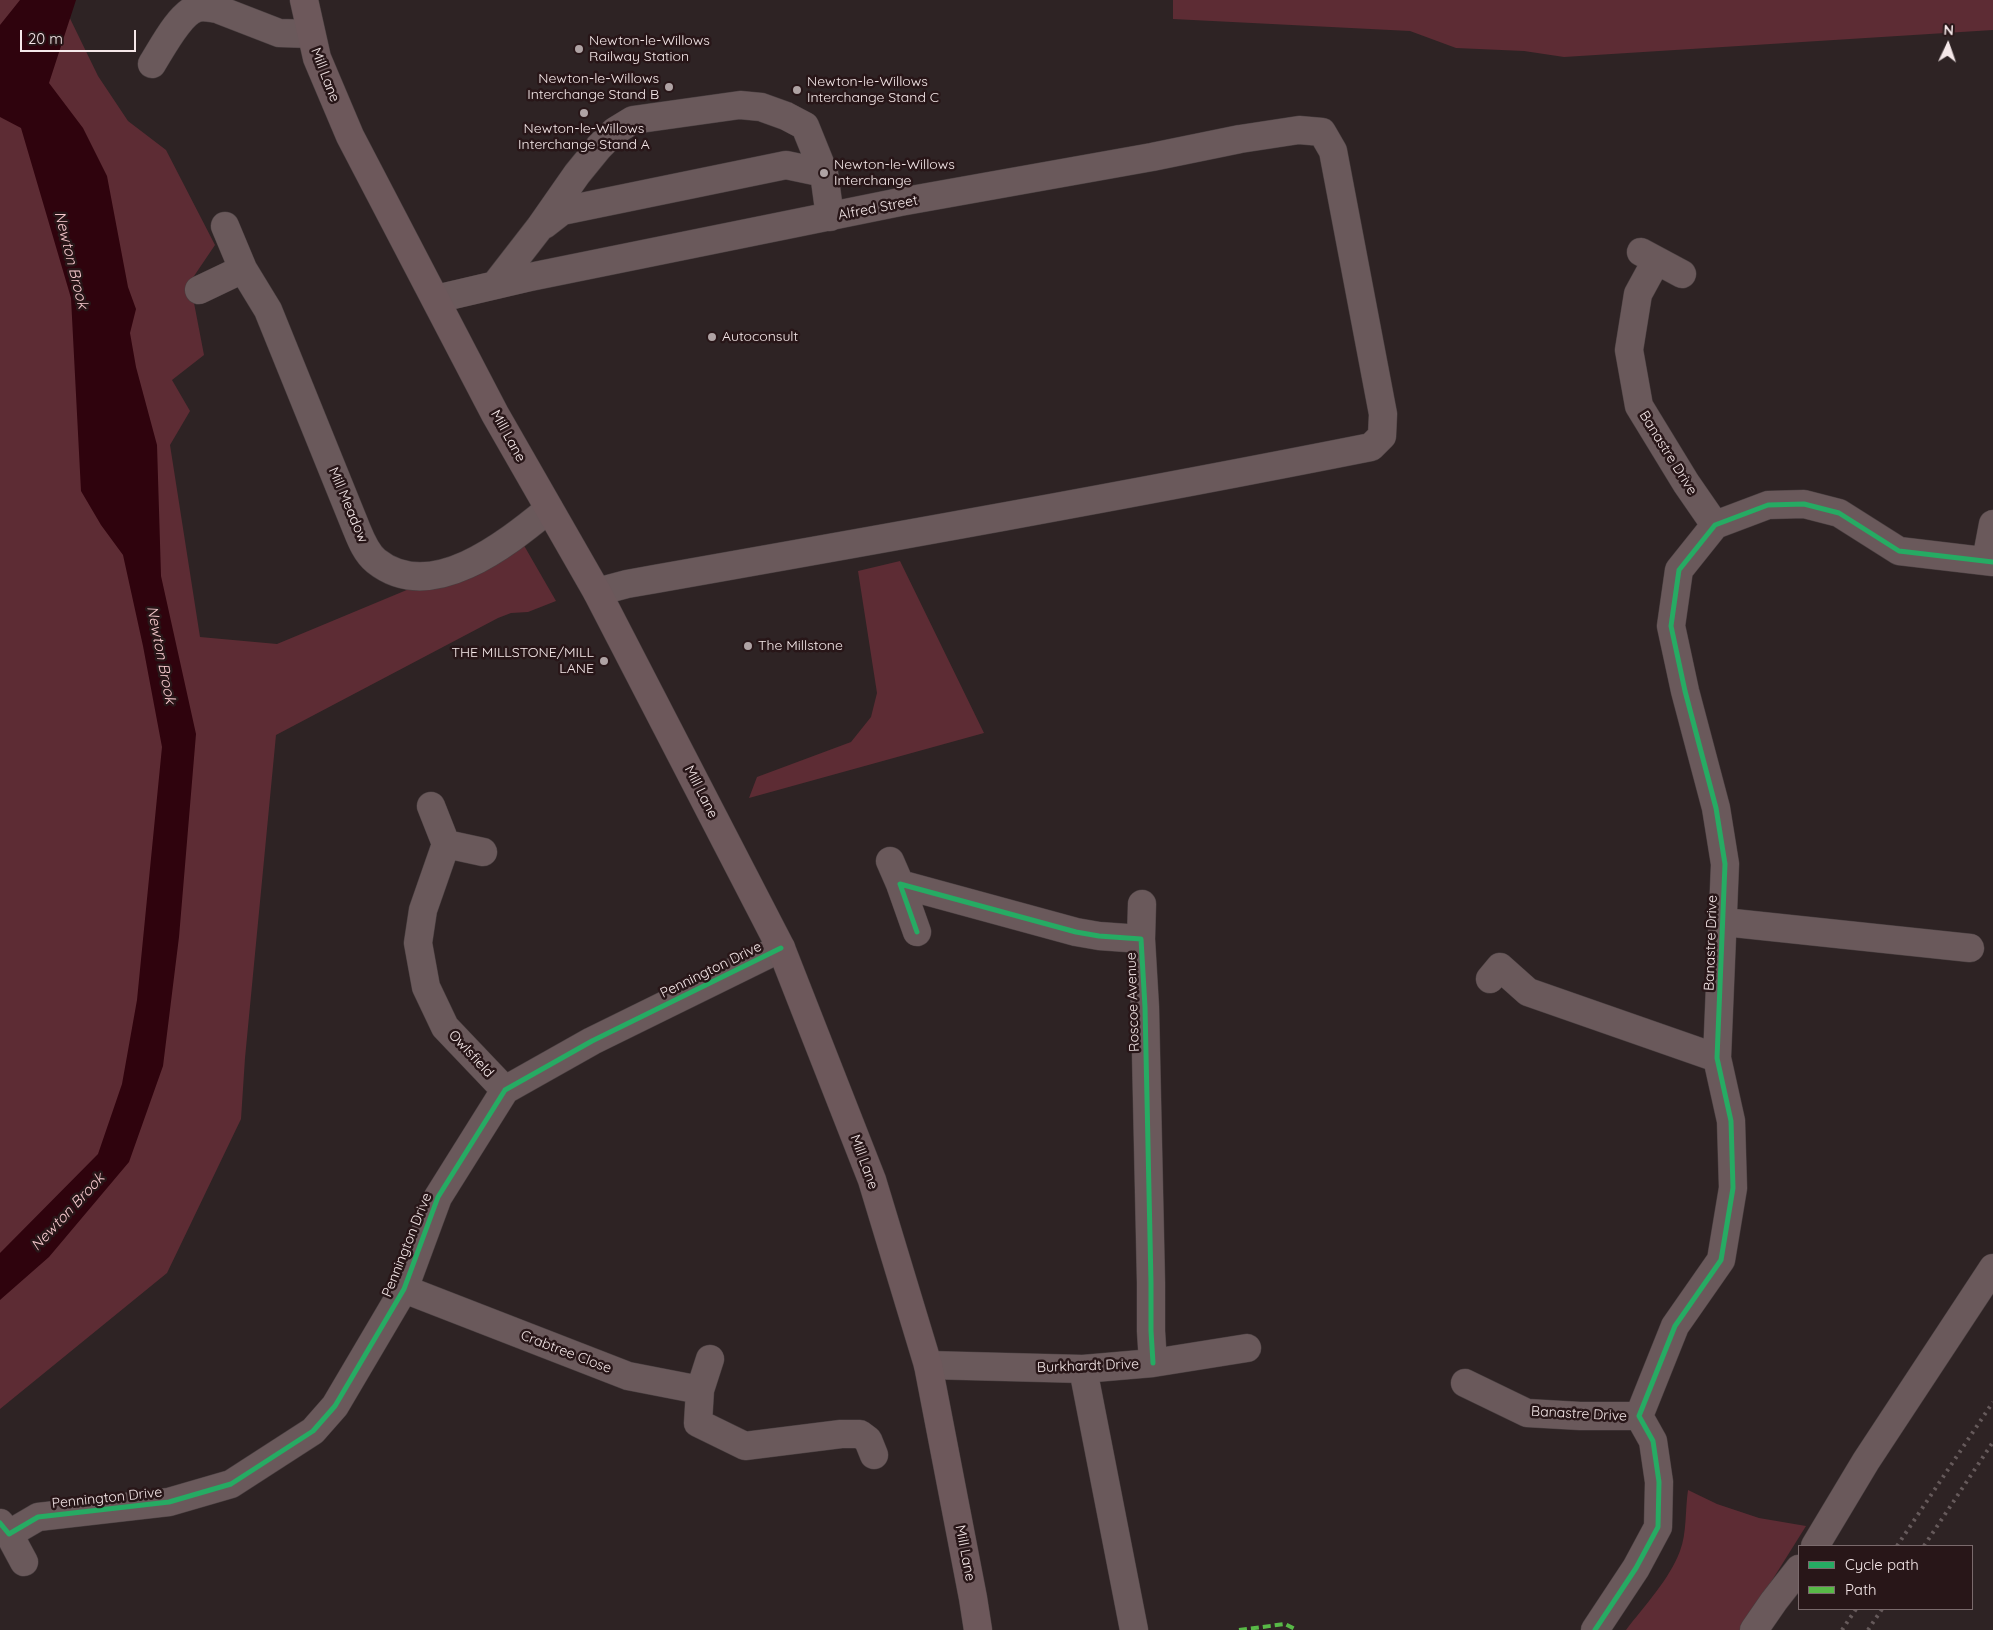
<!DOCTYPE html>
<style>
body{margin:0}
#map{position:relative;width:1993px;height:1630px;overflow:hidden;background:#2e2324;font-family:Quicksand,sans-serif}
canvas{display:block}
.legend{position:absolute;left:1798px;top:1545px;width:175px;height:65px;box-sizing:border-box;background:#281618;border:1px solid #7a6a6c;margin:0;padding:6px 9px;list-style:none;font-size:15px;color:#f5e8e9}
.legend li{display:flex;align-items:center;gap:10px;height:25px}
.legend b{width:25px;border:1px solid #7a6a6c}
.north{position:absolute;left:1923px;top:20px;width:50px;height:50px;-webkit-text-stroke:4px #281618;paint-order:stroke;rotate:3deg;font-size:14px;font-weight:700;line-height:20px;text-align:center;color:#f5e8e9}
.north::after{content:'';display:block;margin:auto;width:18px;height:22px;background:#f5e8e9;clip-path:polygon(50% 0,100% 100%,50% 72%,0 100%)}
.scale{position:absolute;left:20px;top:30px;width:116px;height:22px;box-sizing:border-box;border:2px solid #f5e8e9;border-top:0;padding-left:6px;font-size:15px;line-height:18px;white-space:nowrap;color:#f5e8e9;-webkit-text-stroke:4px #281618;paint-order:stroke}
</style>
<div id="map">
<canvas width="1993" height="1630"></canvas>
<ul class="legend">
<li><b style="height:6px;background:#26ab63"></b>Cycle path</li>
<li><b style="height:6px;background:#58b947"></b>Path</li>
</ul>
<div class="north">N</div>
<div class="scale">20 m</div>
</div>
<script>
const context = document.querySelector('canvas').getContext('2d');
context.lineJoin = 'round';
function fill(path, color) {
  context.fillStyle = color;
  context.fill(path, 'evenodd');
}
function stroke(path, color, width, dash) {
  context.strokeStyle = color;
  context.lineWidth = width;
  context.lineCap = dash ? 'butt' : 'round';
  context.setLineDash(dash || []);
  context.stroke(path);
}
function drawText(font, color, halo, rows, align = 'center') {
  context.font = font + ' Quicksand,sans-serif';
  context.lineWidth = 5;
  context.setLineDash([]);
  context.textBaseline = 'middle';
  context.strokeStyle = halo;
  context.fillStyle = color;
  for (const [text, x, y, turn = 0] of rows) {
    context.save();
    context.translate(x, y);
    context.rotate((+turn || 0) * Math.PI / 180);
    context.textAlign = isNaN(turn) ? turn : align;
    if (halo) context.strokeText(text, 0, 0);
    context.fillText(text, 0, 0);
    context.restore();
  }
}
const green = new Path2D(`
 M 0,0 L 61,0 L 98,76 L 128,121 L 166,150 L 215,245 L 190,282 L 204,355 L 172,380 L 190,411 L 170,445 L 200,637 L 277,644 L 522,542 L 556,601 L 528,612 L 511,613 L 498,618 L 276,735 L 245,1058 L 241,1119 L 167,1273 L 0,1409 Z
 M 1173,0 L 1993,0 L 1993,30 L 1564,57 L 1524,51 L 1456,48 L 1410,31 L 1173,19 Z
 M 900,561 L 984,733 L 749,798 L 757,777 L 851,742 L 871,717 L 877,693 L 858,571 Z
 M 1688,1490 L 1717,1504 L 1759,1518 L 1806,1526 L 1741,1630 L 1626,1630 C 1645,1605 1669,1580 1680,1551 C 1687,1533 1685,1510 1688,1490 Z`);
const water = new Path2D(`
 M 20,0 L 76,0 L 49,83 L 83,128 L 107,176 L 128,287 L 136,309 L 130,333 L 136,367 L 157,445 L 161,576 L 196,734 L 179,937 L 163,1066 L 129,1162 L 49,1257 L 0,1300 L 0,1253 L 98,1154 L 122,1084 L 137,1000 L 162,747 L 143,646 L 123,555 L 101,525 L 81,491 L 71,298 L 21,128 L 0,117 L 0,25 Z`);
const minor = new Path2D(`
 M 152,64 C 162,48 180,13 197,8 C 204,6 210,8 217,9 L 279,33 L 311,34
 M 544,225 L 562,211 L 786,165 L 824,173
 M 225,226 L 243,269 L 268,310 L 355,525 C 360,537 365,552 376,561 C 431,605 506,544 549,509
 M 1641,252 L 1682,274
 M 1656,261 L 1638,294 L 1629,350 L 1639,406 L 1686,483 L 1715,525
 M 495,285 L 540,227 L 577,174 L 599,147 L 615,131 L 633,120 L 740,105 L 761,107 L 786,116 L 805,126 L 824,173 L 830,217
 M 199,290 L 243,269
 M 436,299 L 530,277 L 900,202 L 1152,157 L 1240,139 L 1299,130 L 1322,132 L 1333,151 L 1383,414 L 1382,436 L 1371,447 C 1124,496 876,540 627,584 L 597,592
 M 1986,561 L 1993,524
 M 431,806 L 446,844 L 423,910 L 418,943 L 426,987 L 445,1027 L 505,1090
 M 446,844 L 483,852
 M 890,861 L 900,884
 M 1724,922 L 1970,948
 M 917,932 L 900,884 L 1076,932 L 1099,936 L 1141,939 L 1145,1007 L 1151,1283 L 1151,1331 L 1153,1363
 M 1141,939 L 1142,904
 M 1490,979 L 1500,967 L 1528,992 L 1717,1058
 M 404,1289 L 628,1376 L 700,1390 L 710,1359
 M 928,1365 L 1083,1369 L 1153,1363 L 1247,1348
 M 1083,1369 L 1134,1630
 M 1465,1383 L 1527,1413 L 1580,1416 L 1639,1416
 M 700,1390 L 698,1423 L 745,1446 L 841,1434 L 860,1434 L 868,1440 L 874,1455
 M 0,1523 L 9,1534 L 38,1517 L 169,1502 L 231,1484 L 313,1431 L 335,1406 L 404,1289 L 438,1197 L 505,1090 L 592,1041 L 781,948
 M 9,1534 L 24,1562
 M 1815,1546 L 1866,1461 L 1993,1268
 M 1595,1630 L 1636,1568 L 1658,1527 L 1659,1482 L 1653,1441 L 1639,1416 L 1675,1326 L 1721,1260 L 1733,1188 L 1731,1121 L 1717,1058 L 1725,864 L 1716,808 L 1685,691 L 1671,626 L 1679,570 L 1715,525 L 1768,505 L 1804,504 L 1839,513 L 1899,551 L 1993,562
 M 1754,1630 L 1774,1601 L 1799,1569`);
const major = new Path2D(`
 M 304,0 L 317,58 L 350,136 L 495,414 L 597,592 L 781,948 L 872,1180 L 928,1365 L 973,1598 L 978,1630`);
const rail = new Path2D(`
 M 1897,1546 L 1993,1402
 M 1924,1546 L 1993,1442
 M 1842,1630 L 1856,1609
 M 1868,1630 L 1882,1609`);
const quiet = new Path2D(`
 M 1239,1630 L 1285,1624 L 1297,1630`);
const cycleway = new Path2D(`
 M 917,932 L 900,884 L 1076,932 L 1099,936 L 1141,939 L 1145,1007 L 1151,1283 L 1151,1331 L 1153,1363
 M 0,1523 L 9,1534 L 38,1517 L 169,1502 L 231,1484 L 313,1431 L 335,1406 L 404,1289 L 438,1197 L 505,1090 L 592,1041 L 781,948
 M 1595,1630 L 1636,1568 L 1658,1527 L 1659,1482 L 1653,1441 L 1639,1416 L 1675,1326 L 1721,1260 L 1733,1188 L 1731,1121 L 1717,1058 L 1725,864 L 1716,808 L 1685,691 L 1671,626 L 1679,570 L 1715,525 L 1768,505 L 1804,504 L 1839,513 L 1899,551 L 1993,562`);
const markers = [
 [579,49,5,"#afa3a4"],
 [669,87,5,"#afa3a4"],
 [797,90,5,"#afa3a4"],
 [584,113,5,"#afa3a4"],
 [824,173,5,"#afa3a4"],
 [712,337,5,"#afa3a4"],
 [748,646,5,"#afa3a4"],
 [604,661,5,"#afa3a4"]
];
const poiNames = [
 ["Newton-le-Willows",589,41],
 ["Railway Station",589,57],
 ["Newton-le-Willows",659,79,"right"],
 ["Interchange Stand B",659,95,"right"],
 ["Newton-le-Willows",807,82],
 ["Interchange Stand C",807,98],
 ["Newton-le-Willows",584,129,"center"],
 ["Interchange Stand A",584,145,"center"],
 ["Newton-le-Willows",834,165],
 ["Interchange",834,181],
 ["Autoconsult",722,337],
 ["The Millstone",758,646],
 ["THE MILLSTONE/MILL",594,653,"right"],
 ["LANE",594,669,"right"]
];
const streetNames = [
 ["Mill Lane",325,75,69],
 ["Alfred Street",878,208,-11],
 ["Mill Lane",508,436,61],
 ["Banastre Drive",1668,453,58],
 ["Mill Meadow",348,505,67],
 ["Mill Lane",701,792,63],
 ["Banastre Drive",1711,943,-88],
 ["Pennington Drive",711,970,-26],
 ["Roscoe Avenue",1133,1002,-92],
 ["Owlsfield",471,1054,47],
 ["Mill Lane",864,1162,70],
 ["Pennington Drive",407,1245,-68],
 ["Crabtree Close",566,1352,21],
 ["Burkhardt Drive",1088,1366,-2],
 ["Banastre Drive",1579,1414,3],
 ["Pennington Drive",107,1498,-6],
 ["Mill Lane",965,1553,79]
];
const waterNames = [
 ["Newton Brook",71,260,76],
 ["Newton Brook",161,655,79],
 ["Newton Brook",68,1212,-47]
];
fill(green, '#5d2c34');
fill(water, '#2f030d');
stroke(minor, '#493f40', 29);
stroke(major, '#493f40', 29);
stroke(minor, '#6a595b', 28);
stroke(major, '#6d585b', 28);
stroke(rail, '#665a5b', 4, [2.5, 5]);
stroke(quiet, '#58b947', 4, [8, 4]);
stroke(cycleway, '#26ab63', 5);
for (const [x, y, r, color] of markers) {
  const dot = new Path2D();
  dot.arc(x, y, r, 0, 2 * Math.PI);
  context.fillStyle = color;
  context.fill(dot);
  stroke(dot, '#281618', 2);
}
drawText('14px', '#f5e8e9', '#281618', poiNames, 'left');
drawText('14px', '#f5e8e9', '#281618', streetNames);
drawText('italic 15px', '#f6c9cd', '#281618', waterNames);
</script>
